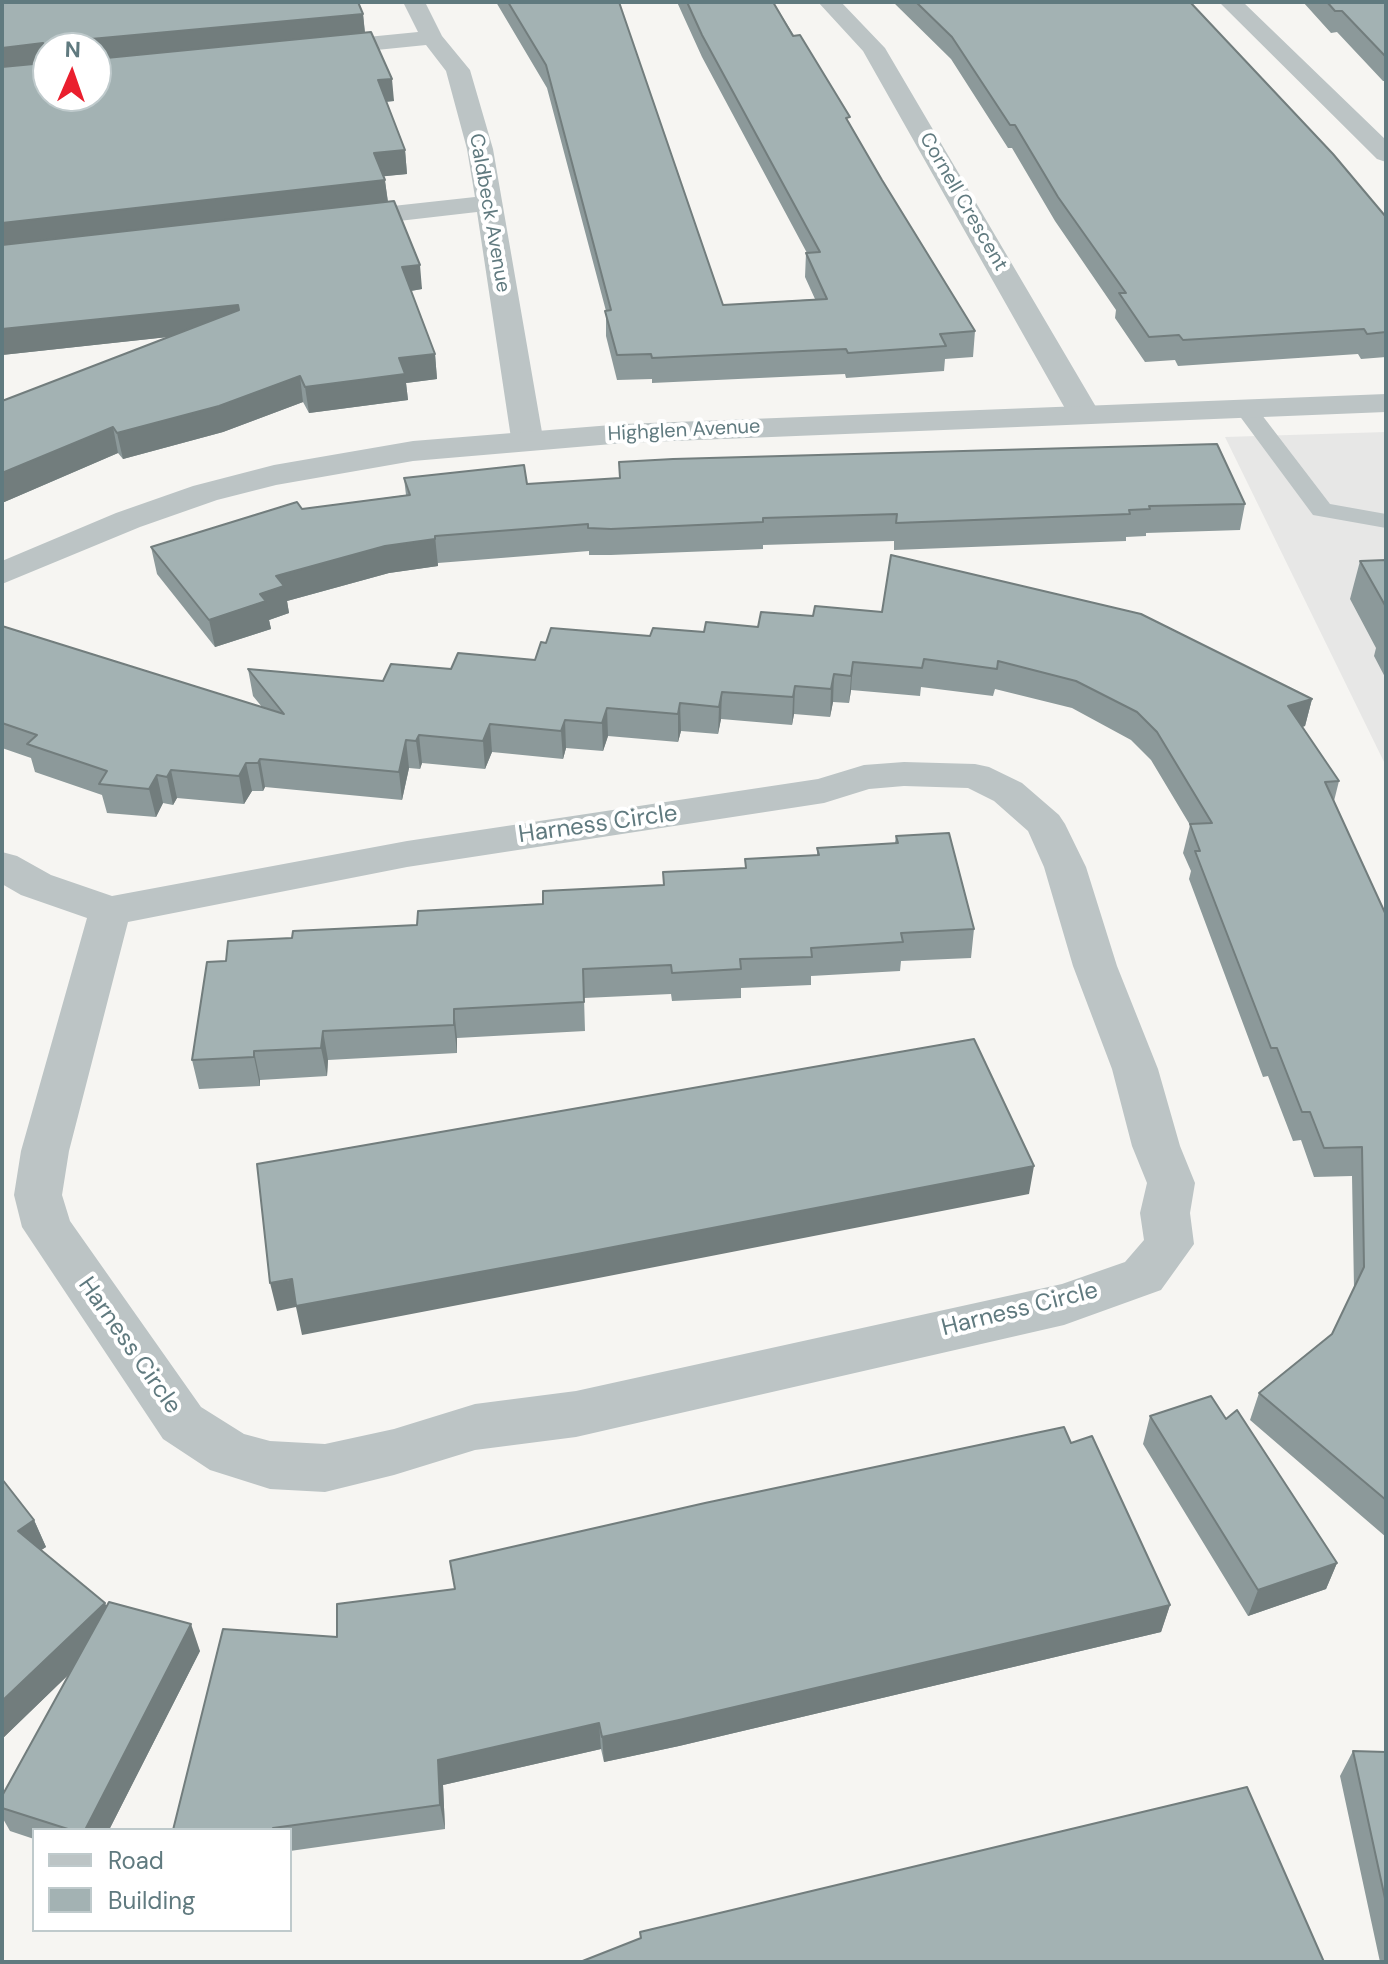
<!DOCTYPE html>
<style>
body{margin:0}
#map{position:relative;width:1388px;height:1964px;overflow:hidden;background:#f6f5f2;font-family:"DM Sans",sans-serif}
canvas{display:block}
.frame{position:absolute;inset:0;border:4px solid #607a7f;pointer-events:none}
.legend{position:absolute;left:32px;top:1828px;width:260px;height:104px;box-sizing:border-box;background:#fff;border:2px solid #bfcacc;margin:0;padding:10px 14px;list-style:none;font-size:24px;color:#607a7f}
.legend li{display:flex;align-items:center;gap:16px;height:40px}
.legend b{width:40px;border:2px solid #bfcacc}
.north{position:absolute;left:32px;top:32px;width:80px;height:80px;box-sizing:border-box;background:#fff;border:2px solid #bfcacc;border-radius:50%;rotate:2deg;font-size:22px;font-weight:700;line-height:32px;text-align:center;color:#607a7f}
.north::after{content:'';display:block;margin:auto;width:28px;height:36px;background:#ea1f2e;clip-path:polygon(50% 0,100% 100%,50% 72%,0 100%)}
</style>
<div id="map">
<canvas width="1388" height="1964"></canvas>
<div class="frame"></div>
<ul class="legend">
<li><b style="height:10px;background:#bcc4c5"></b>Road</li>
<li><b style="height:22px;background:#a3b2b3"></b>Building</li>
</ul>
<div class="north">N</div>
</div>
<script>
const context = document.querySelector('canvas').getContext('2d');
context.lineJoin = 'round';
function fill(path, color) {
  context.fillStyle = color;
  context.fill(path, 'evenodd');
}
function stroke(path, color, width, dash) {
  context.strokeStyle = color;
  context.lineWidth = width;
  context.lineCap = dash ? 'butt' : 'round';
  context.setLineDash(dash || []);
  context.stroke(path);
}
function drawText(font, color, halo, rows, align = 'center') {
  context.font = font + ' "DM Sans",sans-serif';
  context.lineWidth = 8;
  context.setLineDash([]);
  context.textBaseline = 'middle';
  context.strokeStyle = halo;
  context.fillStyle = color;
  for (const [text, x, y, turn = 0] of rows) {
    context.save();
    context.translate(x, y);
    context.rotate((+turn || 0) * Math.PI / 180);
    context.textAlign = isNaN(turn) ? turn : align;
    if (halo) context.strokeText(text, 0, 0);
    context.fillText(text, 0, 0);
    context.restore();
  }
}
const built = new Path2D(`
 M 1386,432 L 1386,766 L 1225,437 Z`);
const service = new Path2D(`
 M 1244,400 L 1252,402 L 1330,504 L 1386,514 L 1386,528 L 1313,515 L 1233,407 L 1236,402 Z`);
const minor = new Path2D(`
 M 403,2 L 425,2 L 442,36 L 470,70 L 493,149 L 543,438 L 538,445 L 527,448 L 516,445 L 511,438 L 477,212 L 338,228 L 328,226 L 325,220 L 328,214 L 338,212 L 475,197 L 467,149 L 446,71 L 426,45 L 317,56 L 309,54 L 305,49 L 309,44 L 317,42 L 418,32 Z
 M 818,2 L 841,2 L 885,48 L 1099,412 L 1094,419 L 1083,421 L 1072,419 L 1067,412 L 863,51 Z
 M 1219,2 L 1243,2 L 1386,140 L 1386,162 L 1377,159 Z
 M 904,762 L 975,764 L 989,767 L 1022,783 L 1059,815 L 1065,824 L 1086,867 L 1117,966 L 1158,1069 L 1180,1146 L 1195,1183 L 1190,1213 L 1194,1244 L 1161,1290 L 1064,1325 L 576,1437 L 475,1450 L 394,1475 L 325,1492 L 270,1489 L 229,1476 L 210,1470 L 163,1439 L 22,1227 L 14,1195 L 21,1151 L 87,918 L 21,895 L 2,884 L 2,852 L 17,856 L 51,875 L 112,896 L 407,841 L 818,779 L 864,765 ZM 904,786 L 968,788 L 994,801 L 1028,831 L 1044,867 L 1073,966 L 1112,1069 L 1132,1146 L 1147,1183 L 1140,1213 L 1144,1240 L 1125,1262 L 1062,1284 L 576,1391 L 475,1404 L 394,1429 L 325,1444 L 270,1441 L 244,1434 L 201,1407 L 70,1221 L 62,1195 L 69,1151 L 128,922 L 407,867 L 824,803 L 869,789 Z`);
const tertiary = new Path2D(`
 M 1386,394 L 1386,412 L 624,443 L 413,461 L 276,485 L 217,500 L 140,527 L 2,584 L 2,561 L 116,513 L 193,486 L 274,465 L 413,441 L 624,424 Z`);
const wall = new Path2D(`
 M 2,2 L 363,14 L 365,32 L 394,101 L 386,102 L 405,150 L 407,174 L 384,176 L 388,201 L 422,289 L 411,291 L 435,354 L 437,379 L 406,383 L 408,400 L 309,413 L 303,402 L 223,432 L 123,459 L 118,453 L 2,503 L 167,337 L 2,355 Z
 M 496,2 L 619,2 L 723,305 L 815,299 L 805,277 L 806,253 L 807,253 L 702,57 L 677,2 L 773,2 L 850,124 L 882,180 L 975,331 L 973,357 L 945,359 L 944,371 L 846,378 L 845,374 L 652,383 L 652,379 L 617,380 L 606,336 L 606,311 L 547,88 Z
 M 893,2 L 1190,2 L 1386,217 L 1386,357 L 1361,359 L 1358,354 L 1178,366 L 1175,360 L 1145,362 L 1115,318 L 1116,310 L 1055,221 L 1012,148 L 1008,148 L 951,59 Z
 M 1303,2 L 1386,2 L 1386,81 L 1383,81 L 1337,32 L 1331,33 Z
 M 619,462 L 1245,504 L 1240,530 L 1146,533 L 1146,536 L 1126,537 L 1126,541 L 894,550 L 894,541 L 763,545 L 763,549 L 611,555 L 589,555 L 589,551 L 438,563 L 438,566 L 389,573 L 287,601 L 289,613 L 269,620 L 271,629 L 215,647 L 157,574 L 151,547 L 302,509 L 406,495 L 404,478 L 527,484 L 619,478 Z
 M 1386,560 L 1386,679 L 1374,656 L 1376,648 L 1350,599 L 1360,561 Z
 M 706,622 L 1312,699 L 1305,726 L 1302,727 L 1339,781 L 1334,801 L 1386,915 L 1386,1537 L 1250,1420 L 1259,1393 L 1332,1334 L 1354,1288 L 1352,1176 L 1314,1177 L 1301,1140 L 1293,1141 L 1268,1076 L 1263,1077 L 1189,879 L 1191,871 L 1183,853 L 1190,825 L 1151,760 L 1131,740 L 1072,708 L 995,689 L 993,696 L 921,687 L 920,696 L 851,690 L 849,703 L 833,702 L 830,717 L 794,714 L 792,725 L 721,719 L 718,734 L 681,731 L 678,742 L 608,736 L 603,751 L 566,748 L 563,759 L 492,752 L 485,769 L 422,763 L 420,769 L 409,768 L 402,800 L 265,787 L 263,791 L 252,791 L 244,804 L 177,798 L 173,805 L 163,803 L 156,817 L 107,813 L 102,795 L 35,772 L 31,758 L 2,748 L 2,626 L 262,707 L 253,696 L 248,669 L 383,681 L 451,669 L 535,660 L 546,643 L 704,632 Z
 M 896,836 L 974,929 L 971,958 L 901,961 L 900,971 L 811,976 L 811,985 L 741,988 L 741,998 L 672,1001 L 671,994 L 584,998 L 585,1031 L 457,1038 L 457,1053 L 328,1060 L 327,1076 L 260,1080 L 260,1086 L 199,1089 L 192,1060 L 226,961 L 292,938 L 417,925 L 663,885 L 663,872 L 745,868 L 745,859 L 817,856 L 817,848 L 895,843 Z
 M 1150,1416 L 1226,1419 L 1337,1563 L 1326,1589 L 1248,1616 L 1143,1444 Z
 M 1071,1443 L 1170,1605 L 1161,1632 L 679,1746 L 604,1762 L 601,1749 L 443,1785 L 445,1829 L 290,1851 L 290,1830 L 173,1830 L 337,1637 Z
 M 34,1520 L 46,1547 L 41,1550 L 107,1606 L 200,1651 L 109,1830 L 34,1830 L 34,1839 L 10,1831 L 2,1817 L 2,1796 L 69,1674 L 2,1739 Z
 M 1353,1751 L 1386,1752 L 1386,1962 L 1380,1962 L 1340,1776 Z`);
const shadedWall = new Path2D(`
 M 363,14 L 365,35 L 96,61 L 96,48 L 90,48 L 91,39 Z
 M 43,43 L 48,65 L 2,71 L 2,48 Z
 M 392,79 L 394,101 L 380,102 L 378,80 Z
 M 405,150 L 407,174 L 377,177 L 374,153 Z
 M 385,180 L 388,204 L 2,248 L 2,223 Z
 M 420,265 L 422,289 L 404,292 L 402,267 Z
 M 238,305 L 242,329 L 2,355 L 2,329 Z
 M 435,354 L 437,379 L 406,383 L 408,400 L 309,413 L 305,387 L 399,358 Z
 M 300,376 L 303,402 L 223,432 L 123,459 L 117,433 Z
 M 113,427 L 118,453 L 2,503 L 2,473 Z
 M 435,536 L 438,566 L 389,573 L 287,601 L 289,613 L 269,620 L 271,629 L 215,647 L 209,620 L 260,594 L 276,576 L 385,546 Z
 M 853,662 L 851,690 L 849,703 L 851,676 Z
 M 834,674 L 833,702 L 830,717 L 831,689 Z
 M 795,686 L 794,714 L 792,725 L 793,697 Z
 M 722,692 L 721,719 L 718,734 L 719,707 Z
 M 1312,699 L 1305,726 L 1281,734 L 1288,706 Z
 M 680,703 L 681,731 L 678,742 L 678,714 Z
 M 607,708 L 608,736 L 603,751 L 602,723 Z
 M 565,720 L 566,748 L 563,759 L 561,731 Z
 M 490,724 L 492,752 L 485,769 L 483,741 Z
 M 419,735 L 422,763 L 420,769 L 416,741 Z
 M 406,740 L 409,768 L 402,800 L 399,772 Z
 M 260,759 L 265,787 L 263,791 L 258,763 Z
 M 246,763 L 252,791 L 244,804 L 239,776 Z
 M 171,770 L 177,798 L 173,805 L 167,777 Z
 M 157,775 L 163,803 L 156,817 L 149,789 Z
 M 454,1009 L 457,1038 L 457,1053 L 454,1025 Z
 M 323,1031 L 328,1060 L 327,1076 L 321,1048 Z
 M 254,1051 L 260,1080 L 260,1086 L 254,1057 Z
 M 1034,1166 L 1029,1194 L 578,1282 L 302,1335 L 296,1307 L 277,1311 L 270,1283 Z
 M 34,1520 L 46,1547 L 29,1558 L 18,1531 Z
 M 1337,1563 L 1326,1589 L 1248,1616 L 1258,1590 Z
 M 105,1603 L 116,1629 L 2,1739 L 2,1701 Z
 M 1170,1605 L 1161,1632 L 679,1746 L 604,1762 L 602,1737 Z
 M 191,1624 L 200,1651 L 109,1830 L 85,1830 Z
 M 599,1723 L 601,1749 L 443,1785 L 445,1829 L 440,1805 L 438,1760 Z`);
const building = new Path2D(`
 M 2,2 L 358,2 L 363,14 L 91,39 L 90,48 L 48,48 L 48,96 L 96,96 L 96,59 L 371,32 L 392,79 L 378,80 L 405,150 L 374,153 L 385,180 L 2,223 L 2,67 L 44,63 L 46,60 L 46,46 L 43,43 L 2,48 Z
 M 508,2 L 619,2 L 723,305 L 827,299 L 806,253 L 820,252 L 702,35 L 687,2 L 773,2 L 793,36 L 800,35 L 850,117 L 846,118 L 882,180 L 975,331 L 940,334 L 946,346 L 848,353 L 846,349 L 652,358 L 651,354 L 617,355 L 605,311 L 611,310 L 546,65 Z
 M 916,2 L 1190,2 L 1333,154 L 1386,217 L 1386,332 L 1367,334 L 1364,329 L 1183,340 L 1179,335 L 1149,337 L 1119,293 L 1126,293 L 1058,197 L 1015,125 L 1010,125 L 952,37 Z
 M 1327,2 L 1386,2 L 1386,57 L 1342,11 L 1335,11 Z
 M 394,201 L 420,265 L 402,267 L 435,354 L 399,358 L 405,374 L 305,387 L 300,376 L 219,406 L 117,433 L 113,427 L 2,473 L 2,401 L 239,310 L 238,305 L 2,329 L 2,245 Z
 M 1217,444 L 1245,504 L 1149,506 L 1150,509 L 1129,510 L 1130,514 L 896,523 L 897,514 L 763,518 L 763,522 L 611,529 L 588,528 L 588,524 L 435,536 L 435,539 L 385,546 L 276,576 L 284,586 L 260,594 L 266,601 L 209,620 L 151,547 L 297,502 L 302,509 L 410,495 L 404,478 L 524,465 L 527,484 L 620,478 L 619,462 L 673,459 Z
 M 891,555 L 1141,614 L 1312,699 L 1288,706 L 1339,781 L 1325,782 L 1386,915 L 1386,1500 L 1259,1393 L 1332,1334 L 1364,1267 L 1362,1147 L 1324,1148 L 1310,1112 L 1302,1112 L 1277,1048 L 1271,1048 L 1195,851 L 1200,851 L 1190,824 L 1212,823 L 1157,732 L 1137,712 L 1076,681 L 998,661 L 997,669 L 924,659 L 922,668 L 853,662 L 851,676 L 834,674 L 831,689 L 795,686 L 793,697 L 722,692 L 719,707 L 680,703 L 678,714 L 607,708 L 602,723 L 565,720 L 561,731 L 490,724 L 483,741 L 419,735 L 416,741 L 406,740 L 399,772 L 260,759 L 258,763 L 246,763 L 239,776 L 171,770 L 167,777 L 157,775 L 149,789 L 99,784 L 107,771 L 27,744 L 37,735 L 2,723 L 2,626 L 284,714 L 248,669 L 383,681 L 391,664 L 451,669 L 458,653 L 535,660 L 541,642 L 546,643 L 551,628 L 650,636 L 653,628 L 704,632 L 706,622 L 758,627 L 761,612 L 813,616 L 815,606 L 882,612 Z
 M 1386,560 L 1386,607 L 1360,561 Z
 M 949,833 L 974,929 L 901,933 L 903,942 L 811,948 L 812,957 L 740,959 L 741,969 L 672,973 L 671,965 L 583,969 L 584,1002 L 454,1009 L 454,1025 L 323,1031 L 321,1048 L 254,1051 L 254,1057 L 192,1060 L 207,962 L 226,961 L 228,941 L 292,938 L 293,931 L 417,925 L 418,911 L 543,904 L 543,891 L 664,885 L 663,872 L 746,868 L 745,859 L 819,855 L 817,848 L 898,843 L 896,836 Z
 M 974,1039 L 1034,1166 L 577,1254 L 296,1306 L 292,1279 L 270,1283 L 257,1164 Z
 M 1211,1396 L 1226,1419 L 1237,1410 L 1337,1563 L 1258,1590 L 1150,1416 Z
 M 1064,1427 L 1071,1443 L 1092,1436 L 1170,1605 L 679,1720 L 602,1737 L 599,1723 L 438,1760 L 440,1805 L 273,1828 L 272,1830 L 173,1830 L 223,1629 L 337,1637 L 337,1604 L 455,1589 L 450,1561 L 705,1503 Z
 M 2,1479 L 34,1520 L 18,1531 L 105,1603 L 2,1701 Z
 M 109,1602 L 191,1624 L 85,1830 L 71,1830 L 2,1808 L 2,1796 Z
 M 1353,1751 L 1386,1752 L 1386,1903 Z
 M 1247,1787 L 1324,1962 L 580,1962 L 641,1938 L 640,1932 Z`);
const farStreetnames = [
 ["Cornell Crescent",963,202,60],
 ["Caldbeck Avenue",489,213,80],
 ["Highglen Avenue",684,431,-3]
];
const streetNames = [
 ["Harness Circle",598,825,-8],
 ["Harness Circle",1020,1310,-14],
 ["Harness Circle",129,1346,55]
];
fill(built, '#e7e7e6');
fill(service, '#bcc4c5');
fill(minor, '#bcc4c5');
fill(tertiary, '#bcc4c5');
fill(wall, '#8c999a');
fill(shadedWall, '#727d7d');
fill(building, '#a3b2b3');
stroke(building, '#727d7d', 2);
drawText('20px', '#607a7f', '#fff', farStreetnames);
drawText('24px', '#607a7f', '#fff', streetNames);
</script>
